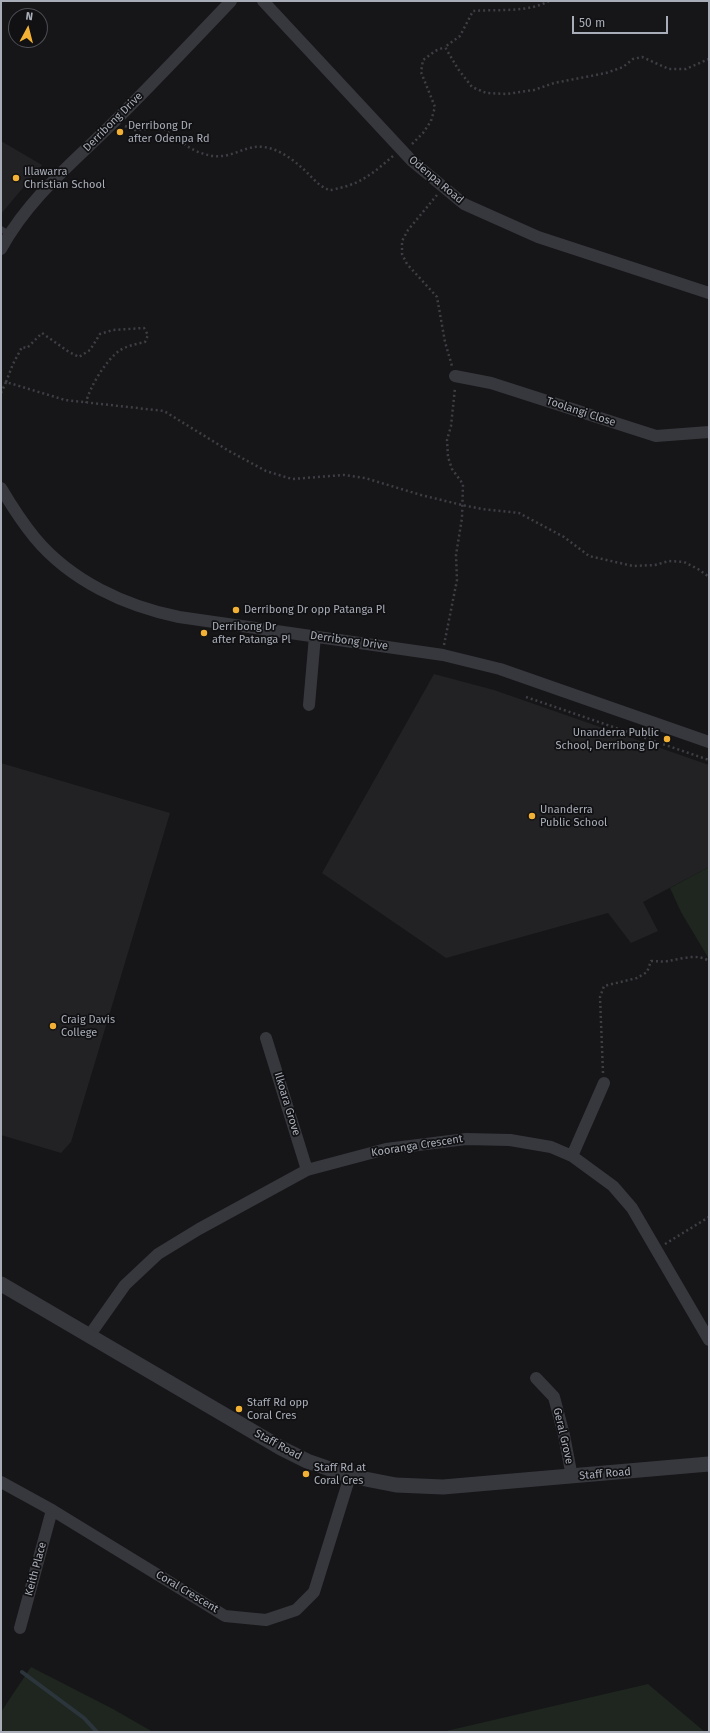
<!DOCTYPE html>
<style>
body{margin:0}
#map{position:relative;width:710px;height:1733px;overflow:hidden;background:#161618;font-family:"Fira Sans",sans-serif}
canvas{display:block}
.frame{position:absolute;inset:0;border:2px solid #a8adb8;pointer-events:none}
.north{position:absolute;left:8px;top:8px;width:40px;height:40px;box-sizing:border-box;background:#111113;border:1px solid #4d4f55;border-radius:50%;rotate:7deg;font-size:11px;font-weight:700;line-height:16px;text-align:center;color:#a8adb8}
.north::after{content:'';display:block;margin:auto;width:14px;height:18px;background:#f2b134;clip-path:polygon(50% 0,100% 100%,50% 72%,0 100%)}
.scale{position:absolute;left:572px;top:16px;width:96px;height:18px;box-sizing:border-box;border:2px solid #a8adb8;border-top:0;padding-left:5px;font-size:12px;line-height:14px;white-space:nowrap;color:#a8adb8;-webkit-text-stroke:3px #111113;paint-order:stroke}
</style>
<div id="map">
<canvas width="710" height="1733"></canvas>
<div class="frame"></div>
<div class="north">N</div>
<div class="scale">50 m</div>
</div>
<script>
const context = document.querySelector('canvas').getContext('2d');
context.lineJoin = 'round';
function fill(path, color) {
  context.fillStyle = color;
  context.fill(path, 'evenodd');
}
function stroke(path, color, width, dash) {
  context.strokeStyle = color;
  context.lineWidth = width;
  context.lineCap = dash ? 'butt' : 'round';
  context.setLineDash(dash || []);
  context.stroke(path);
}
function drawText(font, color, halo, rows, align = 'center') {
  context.font = font + ' "Fira Sans",sans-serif';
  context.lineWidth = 3.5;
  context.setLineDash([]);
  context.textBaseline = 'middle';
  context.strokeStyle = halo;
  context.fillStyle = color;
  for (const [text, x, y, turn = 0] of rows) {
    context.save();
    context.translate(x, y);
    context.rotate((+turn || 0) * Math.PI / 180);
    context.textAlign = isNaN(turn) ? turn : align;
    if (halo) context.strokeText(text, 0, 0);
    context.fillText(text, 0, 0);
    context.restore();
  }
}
const built = new Path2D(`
 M 1,141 L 42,165 L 1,214 Z
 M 434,674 L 494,690 L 709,765 L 709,867 L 643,902 L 658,931 L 631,943 L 608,913 L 446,958 L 322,873 Z
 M 1,763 L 170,813 L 71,1142 L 61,1153 L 1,1135 Z`);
const green = new Path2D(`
 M 709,867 L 709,959 L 681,912 L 670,888 Z
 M 31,1667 L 113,1709 L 153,1732 L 5,1732 L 1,1728 L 1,1712 Z
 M 648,1684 L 705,1732 L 442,1732 Z`);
const stream = new Path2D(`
 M 22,1672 L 84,1718 L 97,1732`);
const path = new Path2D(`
 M 549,1 C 527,13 497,9 473,11 L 460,36 L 445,47 L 458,69 L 472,87 L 486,93 L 506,94 L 534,90 L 554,83 L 606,73 L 623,67 L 633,59 L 642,57 L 669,69 L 686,69 L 709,59
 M 125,126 L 135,130 L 163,128 C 181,143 203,161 228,155 C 240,152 251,145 264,147 C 278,149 291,158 301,167 C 310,174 318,187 330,190 C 332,190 336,189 339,188 C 361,184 377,170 393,156
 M 412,144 L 423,133 L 431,121 L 435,107 L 421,72 L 423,60 L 435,51 L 445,47
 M 437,195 L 408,230 L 402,241 L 402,254 L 407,264 L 437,297 L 445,342 L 452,366
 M 6,382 L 13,364 L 22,347 L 27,348 L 42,333 L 69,352 L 79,357 L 90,350 L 100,334 L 113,330 L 144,328 L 148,335 L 145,342 C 136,344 126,346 119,351 C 106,360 89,388 86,403
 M 1,393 L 6,382 L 65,400 L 164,411 L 229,451 L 266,471 L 292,479 L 344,475 L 365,478 L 421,495 L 462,505 L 482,509 L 519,513 L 564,537 L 589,556 L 633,566 L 655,565 L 669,561 L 684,562 L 698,569 L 709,577
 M 444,645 L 457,580 L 456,555 L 462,518 L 463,484 L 452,469 L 448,457 L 447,440 L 451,426 L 455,388
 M 526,697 L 709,760
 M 603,1073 L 600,997 L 604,986 L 637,978 L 647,972 L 651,961 C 657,961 662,962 668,961 C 681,959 697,953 709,961
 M 665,1244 L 709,1217`);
const service = new Path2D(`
 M 1,229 L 9,234`);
const minor = new Path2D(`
 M 263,1 L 412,161 L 464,204 L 538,237 L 709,293
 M 1,249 C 29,197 76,160 116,120 C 155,81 193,41 231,1
 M 455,376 L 491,383 L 656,436 L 709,432
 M 1,488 C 11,505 22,522 35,538 C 71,581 125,606 179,617 L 443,655 L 500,669 L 709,742
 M 309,705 L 315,636
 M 266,1038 L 307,1170
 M 572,1156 L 604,1083
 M 89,1336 L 125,1285 L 158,1254 L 199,1229 L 307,1170 L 386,1149 L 466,1139 L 510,1140 L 551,1147 L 572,1156 L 613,1186 L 632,1208 L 709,1340
 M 536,1378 L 554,1397 L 564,1435 L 572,1477
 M 1,1482 L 52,1510 L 225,1616 L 266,1620 L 296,1610 L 314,1592 L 350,1476
 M 20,1628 L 52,1510`);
const tertiary = new Path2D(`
 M 1,1284 L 281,1448 L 307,1461 L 350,1476 L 396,1485 L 443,1487 L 709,1464`);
const markers = [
 [120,132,4,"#f2b134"],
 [16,178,4,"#f2b134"],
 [236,610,4,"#f2b134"],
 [204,633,4,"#f2b134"],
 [667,739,4,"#f2b134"],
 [532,816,4,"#f2b134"],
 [53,1026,4,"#f2b134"],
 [239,1409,4,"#f2b134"],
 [306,1474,4,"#f2b134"]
];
const streetNames = [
 ["Derribong Drive",113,122,-45],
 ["Odenpa Road",436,180,40],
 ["Toolangi Close",581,412,18],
 ["Derribong Drive",349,641,8],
 ["Ilkoara Grove",287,1104,73],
 ["Kooranga Crescent",417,1146,-9],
 ["Geral Grove",563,1436,77],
 ["Staff Road",278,1445,28],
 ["Staff Road",605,1474,-5],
 ["Keith Place",36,1569,-75],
 ["Coral Crescent",187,1592,31]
];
const poiNames = [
 ["Derribong Dr",128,126],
 ["after Odenpa Rd",128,139],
 ["Illawarra",24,172],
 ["Christian School",24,185],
 ["Derribong Dr opp Patanga Pl",244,610],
 ["Derribong Dr",212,627],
 ["after Patanga Pl",212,640],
 ["Unanderra Public",659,733,"right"],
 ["School, Derribong Dr",659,746,"right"],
 ["Unanderra",540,810],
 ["Public School",540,823],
 ["Craig Davis",61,1020],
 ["College",61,1033],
 ["Staff Rd opp",247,1403],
 ["Coral Cres",247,1416],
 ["Staff Rd at",314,1468],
 ["Coral Cres",314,1481]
];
fill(built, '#222225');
fill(green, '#1e261f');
stroke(stream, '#2c353c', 4);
stroke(path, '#3d3f44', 2.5, [2, 3]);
stroke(service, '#37383d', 6);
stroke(minor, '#37383d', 12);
stroke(tertiary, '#37383d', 15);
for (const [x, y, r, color] of markers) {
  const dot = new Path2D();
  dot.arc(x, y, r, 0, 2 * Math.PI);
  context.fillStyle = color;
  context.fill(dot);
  stroke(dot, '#111113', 1.5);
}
drawText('11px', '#a8adb8', '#111113', streetNames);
drawText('11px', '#a8adb8', '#111113', poiNames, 'left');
</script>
